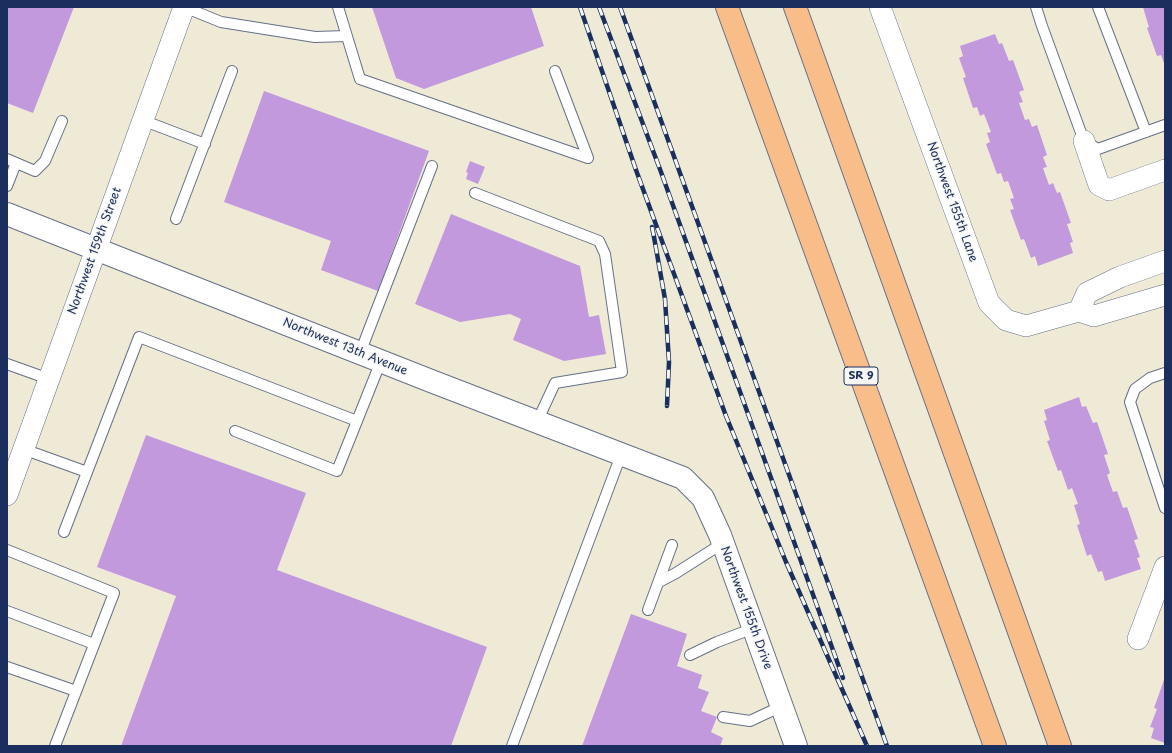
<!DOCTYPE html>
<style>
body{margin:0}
#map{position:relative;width:1172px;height:753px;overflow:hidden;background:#efead6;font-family:"Playpen Sans",sans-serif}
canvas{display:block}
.frame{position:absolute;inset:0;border:8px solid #1b2f5e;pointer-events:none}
</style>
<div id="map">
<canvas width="1172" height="753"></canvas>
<div class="frame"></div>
</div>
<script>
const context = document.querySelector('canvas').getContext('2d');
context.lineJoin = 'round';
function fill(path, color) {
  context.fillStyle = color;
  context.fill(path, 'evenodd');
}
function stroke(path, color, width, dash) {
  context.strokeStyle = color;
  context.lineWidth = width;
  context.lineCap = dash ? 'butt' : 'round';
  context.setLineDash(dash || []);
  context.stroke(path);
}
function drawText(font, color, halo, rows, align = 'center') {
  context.font = font + ' "Playpen Sans",sans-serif';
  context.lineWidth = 3;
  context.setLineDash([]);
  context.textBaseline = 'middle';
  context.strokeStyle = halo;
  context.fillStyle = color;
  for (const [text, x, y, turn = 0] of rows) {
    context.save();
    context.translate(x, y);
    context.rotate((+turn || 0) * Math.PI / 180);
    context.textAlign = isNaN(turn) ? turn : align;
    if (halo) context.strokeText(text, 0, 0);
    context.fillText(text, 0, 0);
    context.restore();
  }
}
const building = new Path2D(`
 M 7,7 L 74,7 L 33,113 L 7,103 Z
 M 372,7 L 531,7 L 544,46 L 424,89 L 396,78 Z
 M 1143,7 L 1165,7 L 1165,66 L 1161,55 L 1157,56 L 1147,28 L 1149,27 L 1148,24 Z
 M 995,34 L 999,44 L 1002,43 L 1009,61 L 1013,60 L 1024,90 L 1019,92 L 1023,102 L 1019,103 L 1025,120 L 1029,119 L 1032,127 L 1037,125 L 1047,155 L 1043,157 L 1047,167 L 1043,168 L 1049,185 L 1053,183 L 1057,193 L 1060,192 L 1071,223 L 1067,224 L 1073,242 L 1070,243 L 1073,253 L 1038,266 L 1035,256 L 1031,258 L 1024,239 L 1021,240 L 1010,210 L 1014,209 L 1010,199 L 1014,198 L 1008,181 L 1004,182 L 1001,173 L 997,174 L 986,144 L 990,142 L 987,133 L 991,132 L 984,114 L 980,116 L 977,107 L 973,108 L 963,78 L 966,77 L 959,58 L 963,56 L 960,46 Z
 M 264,91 L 429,151 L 378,291 L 321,270 L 331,241 L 224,202 Z
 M 470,161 L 485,167 L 478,184 L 466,179 L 468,173 L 466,172 Z
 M 451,214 L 580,266 L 589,317 L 599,315 L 606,354 L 564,361 L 513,340 L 521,319 L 510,314 L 460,322 L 415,304 Z
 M 1079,397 L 1082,407 L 1086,406 L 1093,423 L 1097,422 L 1108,454 L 1104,455 L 1110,473 L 1107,475 L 1113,492 L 1117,491 L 1123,508 L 1127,507 L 1138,539 L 1134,540 L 1140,557 L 1137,558 L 1141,569 L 1105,581 L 1102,571 L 1098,572 L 1091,554 L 1087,556 L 1077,525 L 1080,524 L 1074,505 L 1078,504 L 1072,488 L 1068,490 L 1061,470 L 1058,471 L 1047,441 L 1050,440 L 1044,421 L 1047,420 L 1044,410 Z
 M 146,435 L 306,493 L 277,570 L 487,647 L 451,746 L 121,746 L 176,596 L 97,567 Z
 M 631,614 L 687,634 L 677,666 L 702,675 L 698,688 L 709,692 L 701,711 L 717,717 L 711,732 L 723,738 L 720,746 L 582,746 Z
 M 1165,677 L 1165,743 L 1151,738 L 1154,728 L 1150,727 L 1157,709 L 1154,708 Z`);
const service = new Path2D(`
 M 184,7 L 221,22 L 315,37 L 347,36
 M 338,7 L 360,79 L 588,158 L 555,71
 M 1036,7 L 1042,26 L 1084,141 L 1098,149 L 1165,125
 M 1098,7 L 1146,132
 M 142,120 L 205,144
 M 7,159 L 35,171 L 45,161 L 62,121
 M 7,186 L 16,163
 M 475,193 L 599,241 L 605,254 L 622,372 L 555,383 L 537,422
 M 176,219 L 232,71
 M 360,353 L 432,166
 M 7,364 L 49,379
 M 1165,373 L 1150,378 L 1135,389 L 1130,402 L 1165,508
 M 235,431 L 337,471 L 381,361
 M 23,449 L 87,472
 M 64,532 L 139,337 L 357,421
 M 7,550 L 114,593 L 55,746
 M 659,582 L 676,573 L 723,543
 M 648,610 L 672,545
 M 7,611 L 94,644
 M 690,655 L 717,642 L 754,628
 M 7,667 L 76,691
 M 723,717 L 750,721 L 782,706
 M 512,746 L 621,455`);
const minor = new Path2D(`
 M 880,7 L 989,303 L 1006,320 L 1026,326 L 1079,311 L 1094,316 L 1165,295
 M 1084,141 L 1099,185 L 1109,190 L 1165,170
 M 1079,311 L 1087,293 L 1120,277 L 1165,261
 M 7,495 L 184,7
 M 1138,639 L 1165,567`);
const tertiary = new Path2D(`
 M 7,214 L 431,381 L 683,478 L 703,498 L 720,535 L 796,746`);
const primary = new Path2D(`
 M 727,7 L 995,746
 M 795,7 L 1060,746`);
const rail = new Path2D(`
 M 580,7 L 636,170 L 726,416 L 786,562 L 867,746
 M 599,7 L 661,172 L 843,678
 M 620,7 L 887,746
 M 652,227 L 654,237 L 665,299 L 669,362 L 667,406`);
const shields = [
 [861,376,34]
];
const shieldNames = [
 ["SR 9",861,376]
];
const streetNames = [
 ["Northwest 155th Lane",952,202,70],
 ["Northwest 159th Street",95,251,-70],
 ["Northwest 13th Avenue",345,347,22],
 ["Northwest 155th Drive",746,608,70]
];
fill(building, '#c399de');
stroke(service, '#657088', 12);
stroke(minor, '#657088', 22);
stroke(tertiary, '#657088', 24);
stroke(primary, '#657088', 24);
stroke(service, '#fff', 10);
stroke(minor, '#fff', 21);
stroke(tertiary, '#fff', 22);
stroke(primary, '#f9bd89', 22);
stroke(rail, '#1b2f5e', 4.5);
stroke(rail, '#f6f6f2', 3, [9]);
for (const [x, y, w] of shields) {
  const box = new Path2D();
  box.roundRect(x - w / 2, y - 9, w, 18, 3);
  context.fillStyle = '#f6f6f2';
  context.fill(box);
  stroke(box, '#1b2f5e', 1);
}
drawText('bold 11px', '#1b2f5e', null, shieldNames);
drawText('12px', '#1b2f5e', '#f6f6f2', streetNames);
</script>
